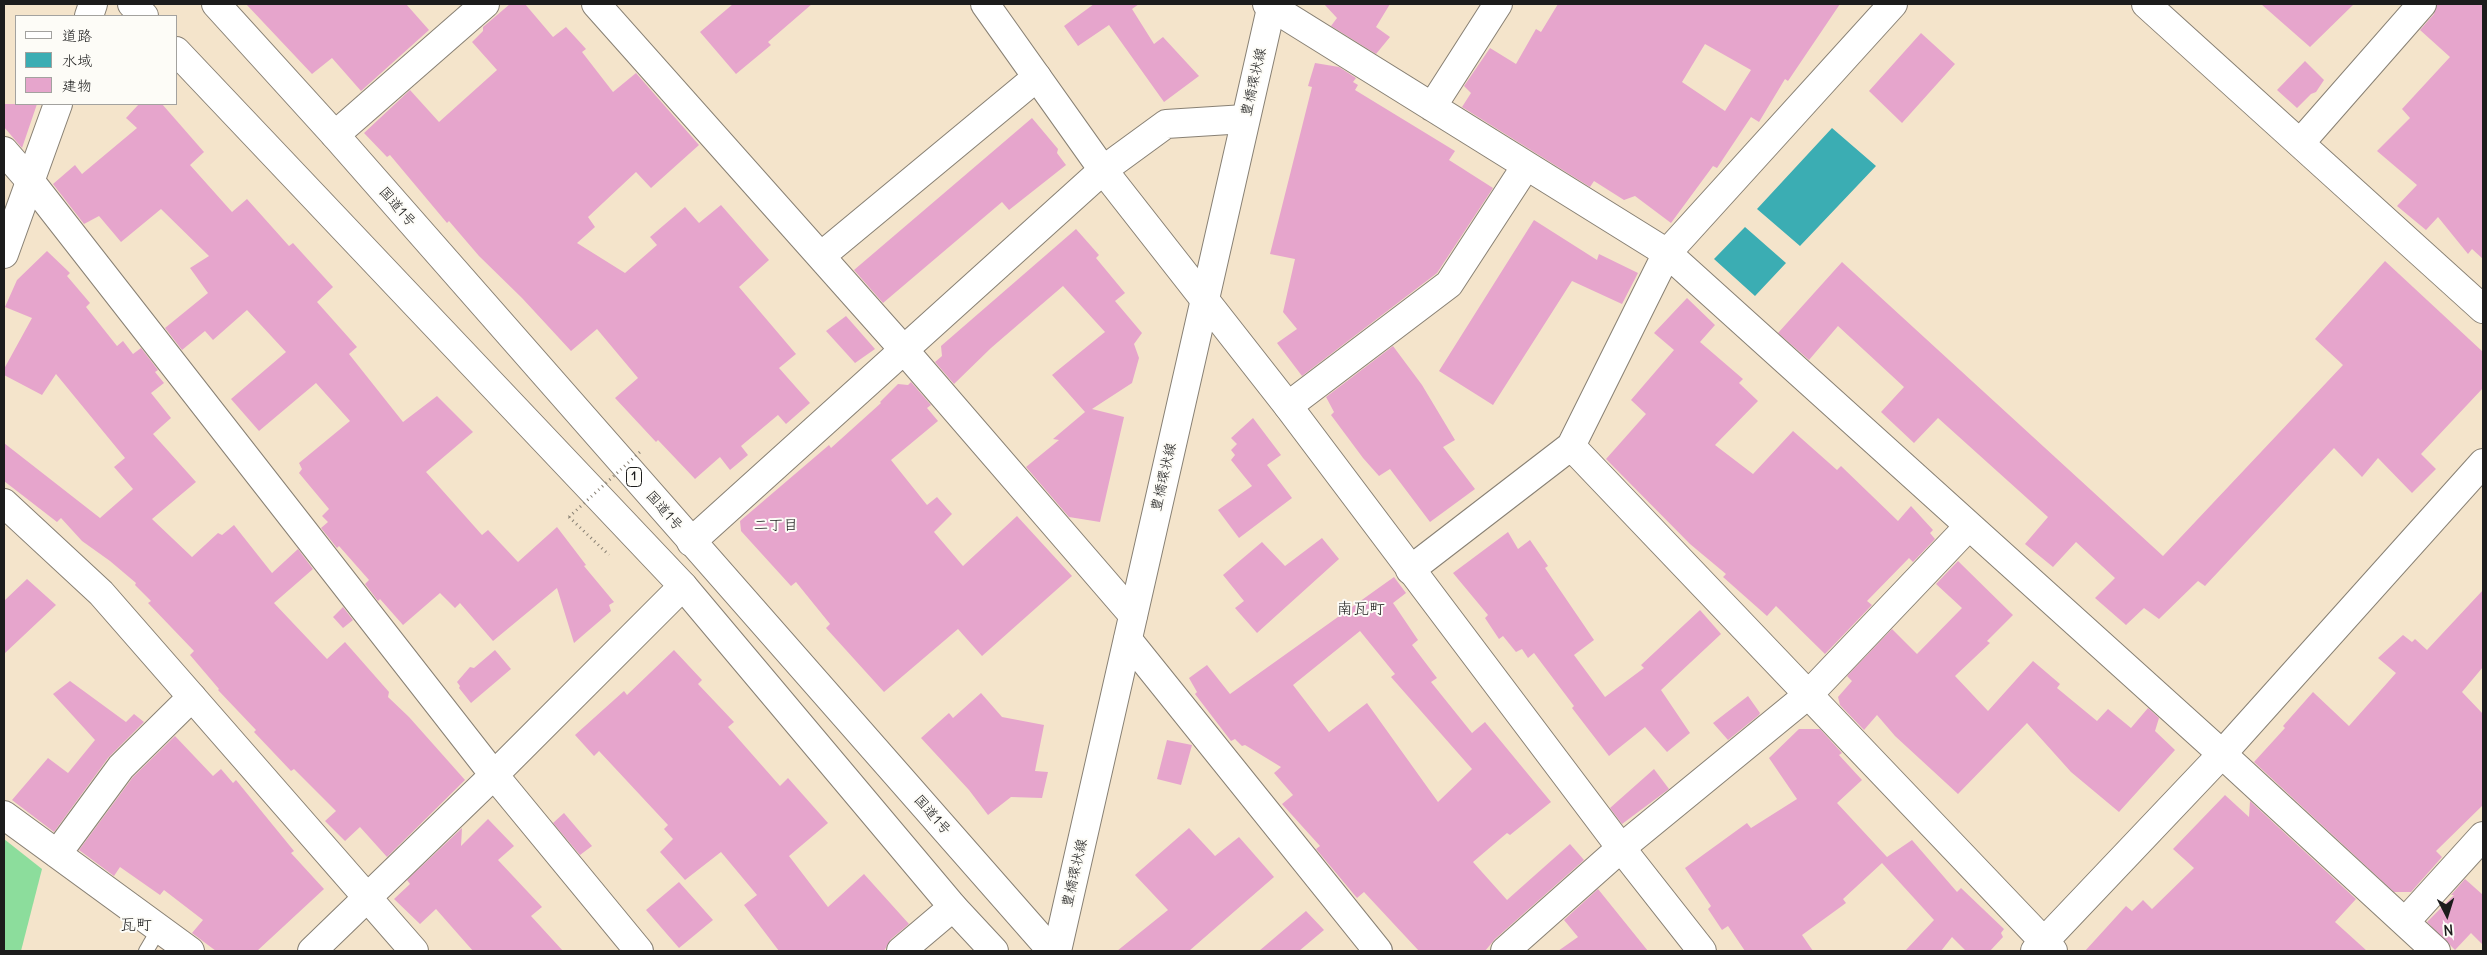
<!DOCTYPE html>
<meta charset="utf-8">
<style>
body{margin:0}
#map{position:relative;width:2487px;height:955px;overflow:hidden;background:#f4e4cb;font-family:Delius,"Klee One",sans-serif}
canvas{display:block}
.frame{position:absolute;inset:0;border:5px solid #1c1c1c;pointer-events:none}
.legend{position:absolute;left:15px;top:15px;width:162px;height:90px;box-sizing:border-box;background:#fdfcf7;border:1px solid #a3a29f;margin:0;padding:6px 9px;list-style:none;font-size:15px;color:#1c1c1c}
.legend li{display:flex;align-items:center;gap:10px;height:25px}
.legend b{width:25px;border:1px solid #a3a29f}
.north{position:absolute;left:2422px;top:890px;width:50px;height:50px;-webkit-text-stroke:4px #fdfcf7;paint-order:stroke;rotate:175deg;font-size:14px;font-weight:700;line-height:20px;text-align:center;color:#1c1c1c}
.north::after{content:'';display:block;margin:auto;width:18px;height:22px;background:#1c1c1c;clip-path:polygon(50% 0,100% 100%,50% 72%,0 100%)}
</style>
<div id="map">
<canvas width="2487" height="955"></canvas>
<div class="frame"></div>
<ul class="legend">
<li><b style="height:6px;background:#fff"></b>道路</li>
<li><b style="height:14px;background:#3badb3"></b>水域</li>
<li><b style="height:14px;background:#e6a5cc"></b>建物</li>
</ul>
<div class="north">N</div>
</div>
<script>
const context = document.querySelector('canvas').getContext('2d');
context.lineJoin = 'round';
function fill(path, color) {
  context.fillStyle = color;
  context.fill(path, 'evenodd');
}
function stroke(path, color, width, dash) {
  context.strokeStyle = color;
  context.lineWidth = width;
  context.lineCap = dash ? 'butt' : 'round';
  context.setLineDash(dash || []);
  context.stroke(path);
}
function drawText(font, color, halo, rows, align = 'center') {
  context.font = font + ' Delius,"Klee One",sans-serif';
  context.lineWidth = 4;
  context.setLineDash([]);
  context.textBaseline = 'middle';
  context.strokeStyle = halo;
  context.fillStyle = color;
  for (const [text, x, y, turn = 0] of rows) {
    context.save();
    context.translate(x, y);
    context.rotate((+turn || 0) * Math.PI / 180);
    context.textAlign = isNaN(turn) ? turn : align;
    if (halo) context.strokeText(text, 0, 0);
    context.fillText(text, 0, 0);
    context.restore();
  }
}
const green = new Path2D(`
 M 4,839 L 42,869 L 21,951 L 4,951 Z`);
const water = new Path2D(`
 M 1832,128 L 1876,166 L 1800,246 L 1757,209 Z
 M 1745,227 L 1786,263 L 1755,296 L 1714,259 Z`);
const building = new Path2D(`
 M 246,4 L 406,4 L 429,30 L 361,91 L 332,58 L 312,74 Z
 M 510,4 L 525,4 L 553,37 L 566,27 L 586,49 L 582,52 L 613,92 L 636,73 L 699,145 L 651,188 L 636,172 L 588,217 L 595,227 L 577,243 L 625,273 L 657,245 L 650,237 L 685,207 L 699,223 L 721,205 L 769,260 L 739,287 L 796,354 L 779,368 L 810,403 L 786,424 L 778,415 L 741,446 L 748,455 L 730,470 L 720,457 L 695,479 L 658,440 L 656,442 L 615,398 L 638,378 L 597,329 L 571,351 L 522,298 L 479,256 L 449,221 L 447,223 L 390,155 L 387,157 L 364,133 L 410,90 L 439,122 L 497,70 L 472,42 L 483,31 L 483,27 Z
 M 733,4 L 812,4 L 768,42 L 771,45 L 736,74 L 700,32 Z
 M 1094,4 L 1139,4 L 1132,9 L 1154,44 L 1163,37 L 1199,76 L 1164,102 L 1109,25 L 1078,46 L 1064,26 Z
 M 1324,4 L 1390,4 L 1376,27 L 1390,37 L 1376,54 L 1331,26 L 1337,18 Z
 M 1558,4 L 1840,4 L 1788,81 L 1785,79 L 1759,122 L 1751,117 L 1717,168 L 1713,166 L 1671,223 L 1635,196 L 1624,200 L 1594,181 L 1590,187 L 1462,107 L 1471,93 L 1464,86 L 1490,48 L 1516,64 L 1536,29 L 1541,32 ZM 1705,44 L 1751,70 L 1725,111 L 1682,82 Z
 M 2261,4 L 2354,4 L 2310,47 Z
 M 2437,4 L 2483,4 L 2483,259 L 2472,249 L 2468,254 L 2438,217 L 2426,230 L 2397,206 L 2417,185 L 2377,151 L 2410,118 L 2402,109 L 2450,57 L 2420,30 L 2434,14 Z
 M 1921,33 L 1955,64 L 1902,123 L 1869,91 Z
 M 2305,61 L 2324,80 L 2316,92 L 2311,94 L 2297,108 L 2277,90 Z
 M 1315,63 L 1339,67 L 1356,78 L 1353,82 L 1358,85 L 1355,90 L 1455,151 L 1449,160 L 1493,188 L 1437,273 L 1302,376 L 1277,343 L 1297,329 L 1283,312 L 1295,259 L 1270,254 L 1312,87 L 1308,86 Z
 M 4,104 L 37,104 L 22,148 L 4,127 Z
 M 139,104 L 162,104 L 204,152 L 190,165 L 232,212 L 247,199 L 289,246 L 293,243 L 333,287 L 317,302 L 357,347 L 349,354 L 403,422 L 437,396 L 473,432 L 426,472 L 482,535 L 488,530 L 518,562 L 557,527 L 586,565 L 584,566 L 614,602 L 609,605 L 611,611 L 574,643 L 557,588 L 493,641 L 460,603 L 455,608 L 440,593 L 403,625 L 380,599 L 378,601 L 365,584 L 369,580 L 339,546 L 337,548 L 321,528 L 328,522 L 322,516 L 329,509 L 299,473 L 302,469 L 299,463 L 350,421 L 316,383 L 259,431 L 231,399 L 286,352 L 247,310 L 213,340 L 205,331 L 182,350 L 165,328 L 208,293 L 190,268 L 209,256 L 161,209 L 121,242 L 99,216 L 84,224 L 53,184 L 75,165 L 82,174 L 137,128 L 126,118 Z
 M 1032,118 L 1058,149 L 1057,153 L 1066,165 L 1009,210 L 1002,202 L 883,303 L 854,270 Z
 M 1534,220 L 1597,260 L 1599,254 L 1638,273 L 1622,304 L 1572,281 L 1493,405 L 1439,371 Z
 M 1076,229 L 1099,255 L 1096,258 L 1125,293 L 1115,301 L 1142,333 L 1134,344 L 1139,358 L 1132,383 L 1092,409 L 1124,417 L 1100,522 L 1069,517 L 1026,467 L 1059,440 L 1053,439 L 1085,412 L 1052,375 L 1105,332 L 1063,286 L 991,348 L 954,384 L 935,362 L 942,356 L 941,346 Z
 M 47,251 L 70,273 L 67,276 L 90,303 L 86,307 L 117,346 L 123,341 L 133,354 L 141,348 L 158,370 L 155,372 L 164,383 L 151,393 L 171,418 L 153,434 L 196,482 L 152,519 L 192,557 L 218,533 L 222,535 L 234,525 L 272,573 L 298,549 L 313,569 L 274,603 L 327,659 L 345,642 L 389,692 L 388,697 L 409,717 L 465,780 L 387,857 L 360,827 L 345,841 L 325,821 L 336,811 L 294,769 L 291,771 L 254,732 L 256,730 L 218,690 L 219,689 L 190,655 L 194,651 L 148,603 L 151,601 L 135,585 L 136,583 L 110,561 L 82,541 L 61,518 L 57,522 L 4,481 L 4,443 L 100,518 L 133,489 L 114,467 L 125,458 L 56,374 L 42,395 L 4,375 L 4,369 L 32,318 L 5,307 L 17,280 Z
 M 2385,261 L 2483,352 L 2483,388 L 2421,454 L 2436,469 L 2412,493 L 2378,458 L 2362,477 L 2334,448 L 2205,586 L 2198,581 L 2159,619 L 2144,608 L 2126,625 L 2095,598 L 2115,578 L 2076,542 L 2053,567 L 2025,544 L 2048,517 L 1938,418 L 1914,443 L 1881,412 L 1904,387 L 1838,326 L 1809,360 L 1778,333 L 1842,262 L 2163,556 L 2343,365 L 2315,339 Z
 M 1687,298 L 1715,325 L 1700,342 L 1743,379 L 1739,383 L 1758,401 L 1715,445 L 1753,474 L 1793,431 L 1837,470 L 1841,466 L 1898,521 L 1911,506 L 1933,530 L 1930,533 L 1935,539 L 1913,562 L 1909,558 L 1867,601 L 1872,605 L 1825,654 L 1776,606 L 1767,616 L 1723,577 L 1726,574 L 1690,544 L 1606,459 L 1646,414 L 1631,400 L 1674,350 L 1654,333 Z
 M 846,316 L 875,349 L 855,363 L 826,331 Z
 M 1393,346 L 1422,385 L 1455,440 L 1443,447 L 1475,489 L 1430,522 L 1390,469 L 1379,476 L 1363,458 L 1331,415 L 1334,412 L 1326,397 Z
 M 911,382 L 931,405 L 927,408 L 938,421 L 891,460 L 927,505 L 937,497 L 952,514 L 934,532 L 963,566 L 1017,516 L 1072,576 L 982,656 L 958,629 L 884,692 L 826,628 L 830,624 L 796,582 L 791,586 L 741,531 L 740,521 L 829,445 L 831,448 L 881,403 L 880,402 L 898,384 L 908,385 Z
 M 1253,418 L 1281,455 L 1267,465 L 1292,498 L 1239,538 L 1218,510 L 1252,486 L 1231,460 L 1235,455 L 1231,450 L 1237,444 L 1231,438 Z
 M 1508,532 L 1518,549 L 1530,540 L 1548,566 L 1545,568 L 1594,640 L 1574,655 L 1605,697 L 1644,668 L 1641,665 L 1700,610 L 1721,634 L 1661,690 L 1690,733 L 1667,752 L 1645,727 L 1609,756 L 1572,708 L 1574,706 L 1534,653 L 1528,658 L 1522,649 L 1516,652 L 1503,636 L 1499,639 L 1485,618 L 1488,615 L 1453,573 Z
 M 1322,538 L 1339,559 L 1257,633 L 1235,608 L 1244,601 L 1223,575 L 1262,542 L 1285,566 Z
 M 1958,561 L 2013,615 L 1987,641 L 1990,643 L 1955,676 L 1988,711 L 2033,661 L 2060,684 L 2057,688 L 2097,721 L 2108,709 L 2131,728 L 2148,708 L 2159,718 L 2155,731 L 2175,750 L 2119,812 L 2071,772 L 2027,723 L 1958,794 L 1895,736 L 1877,715 L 1864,730 L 1840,705 L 1838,697 L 1852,681 L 1847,676 L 1892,629 L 1917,654 L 1962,608 L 1936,584 Z
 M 1394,577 L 1406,593 L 1393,603 L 1418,640 L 1412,645 L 1437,678 L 1431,682 L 1472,733 L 1485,722 L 1551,802 L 1510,835 L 1507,833 L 1473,862 L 1507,900 L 1570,844 L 1584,860 L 1495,939 L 1485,951 L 1419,951 L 1364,892 L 1357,898 L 1316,849 L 1320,846 L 1282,804 L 1293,795 L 1274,773 L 1281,767 L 1245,745 L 1242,746 L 1235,739 L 1231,741 L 1195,694 L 1197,692 L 1189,678 L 1207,665 L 1230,694 ZM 1360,631 L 1395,674 L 1391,677 L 1472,769 L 1438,802 L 1367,703 L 1329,732 L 1293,685 Z
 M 27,579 L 56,605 L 4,654 L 4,601 Z
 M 2483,590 L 2483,667 L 2462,692 L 2483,714 L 2483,805 L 2436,851 L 2442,857 L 2411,892 L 2394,892 L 2254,762 L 2285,728 L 2283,726 L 2313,692 L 2349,726 L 2396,673 L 2378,658 L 2403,635 L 2412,642 L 2415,639 L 2427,650 Z
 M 343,607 L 353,620 L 343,628 L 333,617 Z
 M 495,650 L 511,669 L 471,703 L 459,688 L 460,686 L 457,682 L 470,667 L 474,668 Z
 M 674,650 L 702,680 L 698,684 L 734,722 L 728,727 L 780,786 L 788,778 L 828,823 L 789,856 L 828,907 L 864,874 L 909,924 L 891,939 L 884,951 L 779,951 L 744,905 L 757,895 L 721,852 L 685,880 L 660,852 L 673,839 L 664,829 L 668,825 L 599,751 L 594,756 L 575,735 L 624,691 L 627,695 Z
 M 70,681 L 126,722 L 134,714 L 144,722 L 108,758 L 54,832 L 12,800 L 48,758 L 68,773 L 95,740 L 53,694 Z
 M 981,693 L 1002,717 L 1044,725 L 1035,771 L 1048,772 L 1042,798 L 1011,797 L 988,815 L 969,790 L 921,738 L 949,713 L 953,718 Z
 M 1748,696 L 1760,713 L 1759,715 L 1728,740 L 1713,723 Z
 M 1799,729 L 1820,729 L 1842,753 L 1839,755 L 1862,780 L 1837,803 L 1887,857 L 1912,840 L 1957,892 L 1961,888 L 2004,929 L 2001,933 L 2003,937 L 1990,951 L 1966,951 L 1952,937 L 1941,951 L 1905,951 L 1934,920 L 1882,863 L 1843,899 L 1846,903 L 1802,935 L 1813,951 L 1745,951 L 1728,926 L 1722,930 L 1708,909 L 1711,906 L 1685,868 L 1747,823 L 1751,828 L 1797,799 L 1769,758 Z
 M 175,736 L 213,776 L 221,769 L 233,783 L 236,780 L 294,851 L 291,853 L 324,889 L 257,951 L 216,951 L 192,933 L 203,920 L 164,890 L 160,895 L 120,867 L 114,876 L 79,850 L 133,777 Z
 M 1167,740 L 1192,745 L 1181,785 L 1157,779 Z
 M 1654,769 L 1669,789 L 1622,824 L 1610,808 Z
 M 2225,795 L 2249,817 L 2250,801 L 2356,899 L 2335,922 L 2367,951 L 2085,951 L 2126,906 L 2132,911 L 2143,900 L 2152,909 L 2194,868 L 2173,849 Z
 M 564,813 L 592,846 L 580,855 L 553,823 Z
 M 488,819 L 514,846 L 498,860 L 542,907 L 531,916 L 563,951 L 473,951 L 436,909 L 420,924 L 394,899 L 410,884 L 407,880 L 462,828 L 461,846 Z
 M 1189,828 L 1215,856 L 1239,837 L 1274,877 L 1189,951 L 1117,951 L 1168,910 L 1135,875 Z
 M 2465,879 L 2483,895 L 2483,945 L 2471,933 L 2455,950 L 2427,922 L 2454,895 L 2451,895 Z
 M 679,882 L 713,920 L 679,948 L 646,910 Z
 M 1598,889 L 1648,951 L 1558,951 L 1578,937 L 1564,920 Z
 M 1306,911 L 1324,930 L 1299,951 L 1259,951 Z`);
const path = new Path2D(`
 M 569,517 L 609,555`);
const service = new Path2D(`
 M 146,951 L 159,929`);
const minor = new Path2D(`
 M 596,4 L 904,350 L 1133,615
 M 1267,4 L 1667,253 L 2222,754 L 2436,951
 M 2146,4 L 2483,309
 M 1432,107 L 1498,4
 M 335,135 L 485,4
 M 2301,142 L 2422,4
 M 4,151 L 31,182 L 494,775 L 639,951
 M 821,256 L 1037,77
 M 1288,406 L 1449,284 L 1526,166
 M 1571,446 L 2053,951
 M 691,542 L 1103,170 L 1166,124 L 1245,119
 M 1410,570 L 1571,446 L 1667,253 L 1893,4
 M 1128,640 L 1378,951
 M 4,815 L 190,951
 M 57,854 L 121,767 L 192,697
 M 2405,922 L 2483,836
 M 312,951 L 494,775 L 683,586
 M 901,951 L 953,907
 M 1505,951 L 1621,848 L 1809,694 L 1969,526`);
const tertiary = new Path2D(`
 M 985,4 L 1103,170 L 1288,406 L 1621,848 L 1702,951
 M 89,16 L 93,4
 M 4,254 L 58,104
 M 4,503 L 101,593 L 414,951
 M 2035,951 L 2222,754 L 2483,463`);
const secondary = new Path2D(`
 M 1057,951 L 1272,4`);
const trunk = new Path2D(`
 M 132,4 L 144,16
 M 216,4 L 335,135 L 1052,951
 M 176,51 L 683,586 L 953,907 L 994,951`);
const pathBridge = new Path2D(`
 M 569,517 L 641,451`);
const shields = [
 [634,477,15]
];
const shieldNames = [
 ["1",634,477]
];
const streetNames = [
 ["豊橋環状線",1254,82,-77],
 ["国道1号",397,207,49],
 ["豊橋環状線",1164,477,-77],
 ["国道1号",664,511,49],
 ["国道1号",932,815,49],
 ["豊橋環状線",1075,873,-77]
];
const neighbourhoodNames = [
 ["二丁目",776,526]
];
const quarterNames = [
 ["南瓦町",1361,609],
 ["瓦町",136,925]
];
fill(green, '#8cdd9c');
fill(water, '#3badb3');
fill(building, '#e6a5cc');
stroke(service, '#888074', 16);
stroke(minor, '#888074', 30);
stroke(tertiary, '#888074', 30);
stroke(secondary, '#888074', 30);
stroke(trunk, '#888074', 30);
stroke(path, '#888074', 3, [1, 4]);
stroke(service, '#fff', 14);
stroke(minor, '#fff', 28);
stroke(tertiary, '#fff', 28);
stroke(secondary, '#fff', 28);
stroke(trunk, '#fff', 28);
stroke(pathBridge, '#888074', 3, [1, 4]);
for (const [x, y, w] of shields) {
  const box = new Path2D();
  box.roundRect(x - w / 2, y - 9.5, w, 19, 4);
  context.fillStyle = '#fdfcf7';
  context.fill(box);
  stroke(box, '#1c1c1c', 1);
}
drawText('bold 12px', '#1c1c1c', null, shieldNames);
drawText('14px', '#1c1c1c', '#fdfcf7', streetNames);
drawText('15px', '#1c1c1c', '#fdfcf7', neighbourhoodNames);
drawText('16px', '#1c1c1c', '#fdfcf7', quarterNames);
</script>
